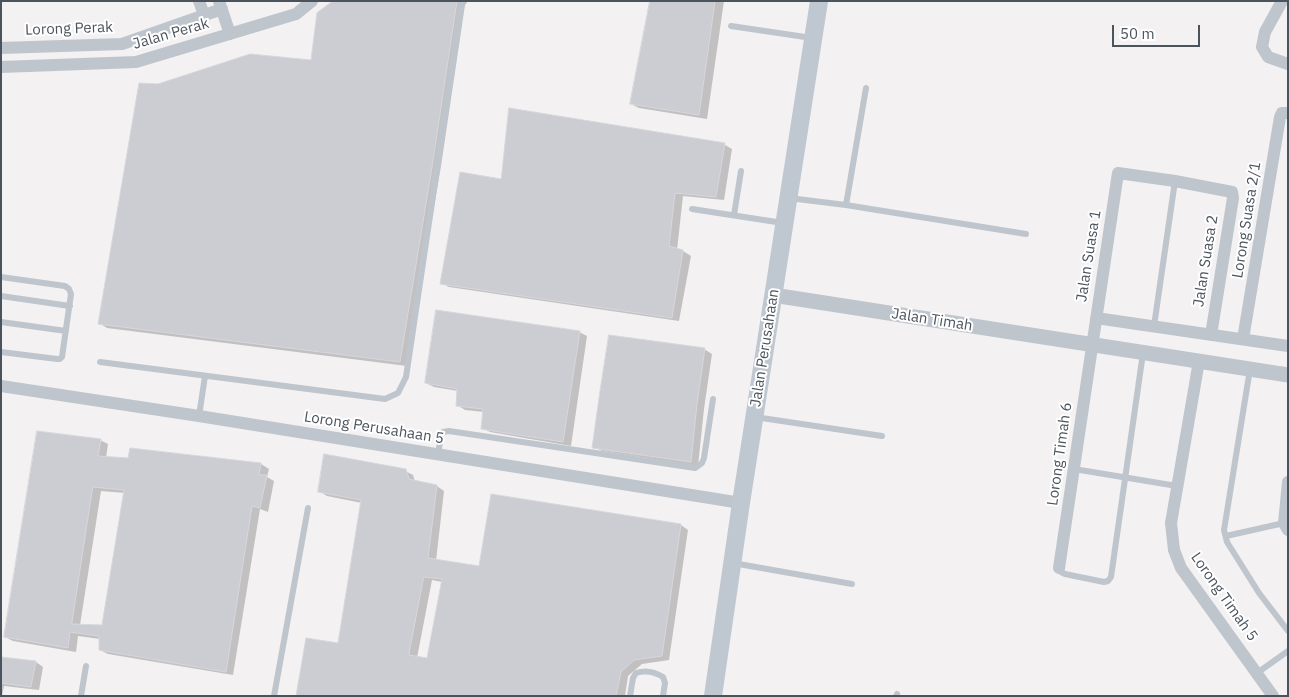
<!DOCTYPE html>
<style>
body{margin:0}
#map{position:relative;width:1289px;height:697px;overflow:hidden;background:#f3f1f1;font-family:"IBM Plex Sans",sans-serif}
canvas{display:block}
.frame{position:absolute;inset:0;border:2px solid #4b545d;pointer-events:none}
.scale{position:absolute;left:1112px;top:25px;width:88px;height:22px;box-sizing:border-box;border:2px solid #4b545d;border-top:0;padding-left:6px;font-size:15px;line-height:18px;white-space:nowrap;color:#4b545d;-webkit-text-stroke:4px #fff;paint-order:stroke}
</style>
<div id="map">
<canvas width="1289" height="697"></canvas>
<div class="frame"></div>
<div class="scale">50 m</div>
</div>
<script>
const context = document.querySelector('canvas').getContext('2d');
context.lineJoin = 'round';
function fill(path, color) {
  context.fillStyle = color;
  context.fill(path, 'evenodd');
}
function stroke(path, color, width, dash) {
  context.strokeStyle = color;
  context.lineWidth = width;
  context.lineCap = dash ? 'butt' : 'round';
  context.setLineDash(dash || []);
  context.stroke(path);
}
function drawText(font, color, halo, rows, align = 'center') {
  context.font = font + ' "IBM Plex Sans",sans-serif';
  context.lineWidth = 4;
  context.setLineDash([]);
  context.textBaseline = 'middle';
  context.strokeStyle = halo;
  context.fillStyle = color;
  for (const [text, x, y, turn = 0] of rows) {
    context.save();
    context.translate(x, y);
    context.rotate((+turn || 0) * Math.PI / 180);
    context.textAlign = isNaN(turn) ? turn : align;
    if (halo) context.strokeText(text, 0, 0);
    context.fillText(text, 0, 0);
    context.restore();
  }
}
const shadow = new Path2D(`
 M 335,1 L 468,1 L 465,5 L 441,166 L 407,366 L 107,328 L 99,323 L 159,85 L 312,61 Z
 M 651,1 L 724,1 L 707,119 L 639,108 L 631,104 Z
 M 725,145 L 732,149 L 724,200 L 683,196 L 677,250 L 683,251 L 691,256 L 679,321 L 449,287 L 441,283 L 502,180 Z
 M 579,332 L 587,336 L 571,446 L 490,432 L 482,428 L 484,412 L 465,410 L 457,405 L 458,391 L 434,387 L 426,383 Z
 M 704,349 L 712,354 L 704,409 L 698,466 L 602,451 L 594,447 Z
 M 100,440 L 108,444 L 106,458 L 129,459 L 131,450 L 261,464 L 269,469 L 267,477 L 274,481 L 268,512 L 260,509 L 233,675 L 108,654 L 100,650 L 100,639 L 78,636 L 76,652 L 13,641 L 5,637 ZM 101,491 L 125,493 L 103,626 L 80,625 Z
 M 405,471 L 413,475 L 415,482 L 437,486 L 444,491 L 436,561 L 480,568 L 681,525 L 688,530 L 669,660 L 642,664 L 628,676 L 625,696 L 298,696 L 339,644 L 362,503 L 327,496 L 319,491 ZM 432,580 L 442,582 L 428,660 L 417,658 Z
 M 1,658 L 36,662 L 43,667 L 39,690 L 4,686 L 2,696 L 1,696 Z`);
const building = new Path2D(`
 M 333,1 L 457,1 L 433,161 L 400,362 L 98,324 L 139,83 L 158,84 L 250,54 L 311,60 L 317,13 Z
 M 650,1 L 715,1 L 699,115 L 630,104 Z
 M 509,108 L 725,143 L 716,197 L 675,193 L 669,246 L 683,250 L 672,318 L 440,284 L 460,172 L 501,179 Z
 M 436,310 L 580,331 L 563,442 L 481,429 L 483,409 L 456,406 L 457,389 L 425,383 Z
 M 609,335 L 705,348 L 697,404 L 691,462 L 592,448 L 600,391 Z
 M 37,431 L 101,439 L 98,456 L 128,458 L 130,448 L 261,463 L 259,475 L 267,475 L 260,508 L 252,506 L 226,672 L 99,650 L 99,636 L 70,632 L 68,648 L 4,637 ZM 93,487 L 124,490 L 102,625 L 72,624 Z
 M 324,454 L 406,469 L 409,479 L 437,485 L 428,558 L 479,566 L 491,494 L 681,524 L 662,656 L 634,660 L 621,672 L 616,696 L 296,696 L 306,638 L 338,643 L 361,500 L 318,492 ZM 424,577 L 442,579 L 427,658 L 409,655 Z
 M 1,657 L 36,661 L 31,687 L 1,683 Z`);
const service = new Path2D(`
 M 731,26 L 812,38
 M 789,198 L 846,205 L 1026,234
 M 846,205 L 866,88
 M 692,209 L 783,223
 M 734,215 L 741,171
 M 1,277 L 65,286 L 69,289 L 71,294 L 62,357 L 60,359 L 57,359 L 1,352
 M 1,296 L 70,306
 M 1,322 L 66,331
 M 1154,326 L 1175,181
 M 100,362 L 385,399 L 398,393 L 406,377 L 462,1
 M 1250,369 L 1224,530 L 1227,542 L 1259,593 L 1288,631
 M 199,416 L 205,376
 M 755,417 L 882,436
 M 438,454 L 441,436 L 443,432 L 449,431 L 695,468 L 702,463 L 704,458 L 713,399
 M 1074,469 L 1177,486
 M 1226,536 L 1284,523
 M 733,563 L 852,584
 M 1059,568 L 1061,572 L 1065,574 L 1104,582 L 1108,581 L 1111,577 L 1143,353
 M 1257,673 L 1288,651
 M 81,696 L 86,666
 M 274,696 L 308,508
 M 630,696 L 633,678 L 636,673 C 645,670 655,672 663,677 L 665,683 L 663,696
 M 896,696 L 897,694`);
const minor = new Path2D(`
 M 199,1 L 204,15
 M 219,1 L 230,34
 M 1282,1 L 1265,32 L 1262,47 L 1268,57 L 1288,64
 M 1,48 L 122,44 L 222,9
 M 1,67 L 136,62 L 296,14 L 312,1
 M 1096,318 L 1288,346
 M 1243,339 L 1280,117 L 1282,113 L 1288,113
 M 1199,361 L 1171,523 L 1174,550 L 1181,568 L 1273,696
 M 1,386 L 199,416 L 741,503
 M 1288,482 L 1284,523 L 1288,530
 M 1059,568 L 1118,173 L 1175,181 L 1232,192 L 1233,198 L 1211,335`);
const tertiary = new Path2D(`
 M 773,295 L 1288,375`);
const secondary = new Path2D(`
 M 713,696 L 741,503 L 819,1`);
const streetNames = [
 ["Lorong Perak",69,29,-2],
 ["Jalan Perak",171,34,-16],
 ["Lorong Suasa 2/1",1247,220,-81],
 ["Jalan Suasa 1",1089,256,-81],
 ["Jalan Suasa 2",1206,261,-81],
 ["Jalan Timah",932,320,9],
 ["Jalan Perusahaan",765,348,-81],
 ["Lorong Perusahaan 5",374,428,9],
 ["Lorong Timah 6",1060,454,-82],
 ["Lorong Timah 5",1224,597,55]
];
fill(shadow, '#0003');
fill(building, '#cbcdd3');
stroke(building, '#d6d7dc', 1);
stroke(service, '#bec5cc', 6);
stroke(minor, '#bec5cc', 12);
stroke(tertiary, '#bec5cc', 15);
stroke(secondary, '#bfc7d0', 18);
drawText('15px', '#4b545d', '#fff', streetNames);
</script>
